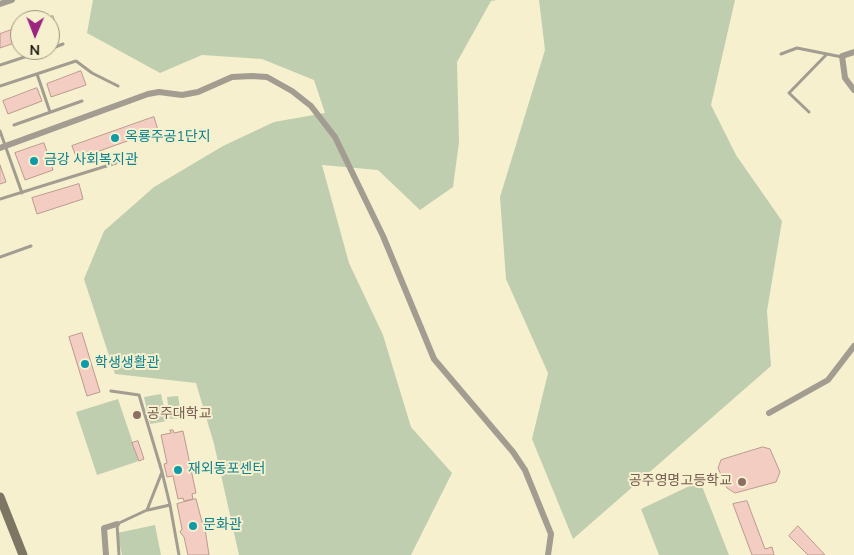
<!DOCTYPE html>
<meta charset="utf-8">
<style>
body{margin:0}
#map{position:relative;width:854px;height:555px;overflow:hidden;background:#f6f0cf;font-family:"Nunito Sans",sans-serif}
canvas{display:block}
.north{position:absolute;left:10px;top:10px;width:50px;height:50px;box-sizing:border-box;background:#f6f0cf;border:1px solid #9c987f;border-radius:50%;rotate:181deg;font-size:14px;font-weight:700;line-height:20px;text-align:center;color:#151307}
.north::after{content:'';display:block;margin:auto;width:18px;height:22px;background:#9b247e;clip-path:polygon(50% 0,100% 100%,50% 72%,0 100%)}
</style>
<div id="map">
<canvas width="854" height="555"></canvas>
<div class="north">N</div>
</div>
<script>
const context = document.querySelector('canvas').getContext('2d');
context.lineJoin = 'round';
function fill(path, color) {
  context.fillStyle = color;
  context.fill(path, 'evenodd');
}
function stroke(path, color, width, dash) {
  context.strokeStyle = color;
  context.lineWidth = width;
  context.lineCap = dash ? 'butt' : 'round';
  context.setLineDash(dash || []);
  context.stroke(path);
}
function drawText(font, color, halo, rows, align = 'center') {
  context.font = font + ' "Nunito Sans","Noto Sans KR",sans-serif';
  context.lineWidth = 4;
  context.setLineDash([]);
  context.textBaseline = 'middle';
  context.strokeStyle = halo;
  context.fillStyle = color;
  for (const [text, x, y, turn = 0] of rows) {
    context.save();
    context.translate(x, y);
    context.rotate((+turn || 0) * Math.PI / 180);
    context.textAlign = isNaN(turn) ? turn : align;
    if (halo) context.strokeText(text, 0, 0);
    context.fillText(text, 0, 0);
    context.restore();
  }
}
const green = new Path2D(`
 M 93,0 L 497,0 L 491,1 L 457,62 L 459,142 L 453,187 L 420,210 L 378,170 L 322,165 L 349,263 L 383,335 L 411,427 L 452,473 L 411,555 L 239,555 L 214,444 L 196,383 L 115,374 L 84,279 L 104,231 L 154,187 L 223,146 L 274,122 L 325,113 L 314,80 L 262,59 L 202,55 L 160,73 L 87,33 Z
 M 539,0 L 735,0 L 711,105 L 736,155 L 782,221 L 767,311 L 771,366 L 573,539 L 532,439 L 548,373 L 506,279 L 500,197 L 545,50 Z
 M 161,394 L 167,421 L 150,424 L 144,397 Z
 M 178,396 L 182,418 L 170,419 L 167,397 Z
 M 118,399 L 139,461 L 97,475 L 76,412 Z
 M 700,481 L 729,555 L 659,555 L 641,509 Z
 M 155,525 L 161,555 L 122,555 L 117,533 Z`);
const building = new Path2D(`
 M 53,16 L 57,29 L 50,31 L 50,20 L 41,20 Z
 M 20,27 L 20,41 L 0,48 L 0,34 Z
 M 81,71 L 86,85 L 51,97 L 47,84 Z
 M 37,88 L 42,101 L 8,114 L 3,101 Z
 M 154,117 L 158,130 L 77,159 L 72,146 Z
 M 44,143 L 53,170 L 25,180 L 15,153 Z
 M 0,165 L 6,182 L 0,184 Z
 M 79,184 L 83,199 L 37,214 L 32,198 Z
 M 82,333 L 100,392 L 87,396 L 69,337 Z
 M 170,430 L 173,430 L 174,433 L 183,431 L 196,493 L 192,494 L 193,499 L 184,501 L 183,498 L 178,499 L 173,476 L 167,477 L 164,464 L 167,463 L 161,435 L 171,433 Z
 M 138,441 L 144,459 L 139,461 L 132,443 Z
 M 763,447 L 770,449 L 780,472 L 776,482 L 735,493 L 727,488 L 718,468 L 721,460 Z
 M 196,499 L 202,522 L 204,522 L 209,555 L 188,555 L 184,537 L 180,532 L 182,529 L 177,504 Z
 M 747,501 L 765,549 L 772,547 L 774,555 L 752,555 L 733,504 Z
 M 798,526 L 825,555 L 808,555 L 789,536 Z`);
const service = new Path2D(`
 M 50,49 L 63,44
 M 781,54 L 797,48 L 842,57
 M 0,65 L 46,50
 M 37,74 L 50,112
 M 0,86 L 76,61 L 92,73 L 118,86
 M 809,112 L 789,93 L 827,54
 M 14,125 L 82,101
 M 0,131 L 22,193
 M 0,199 L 116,163
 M 0,257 L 31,246
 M 111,391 L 139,395 L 162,472 L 147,510 L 117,524 L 119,555
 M 170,505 L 179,555
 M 148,510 L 170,505 L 162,472`);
const minor = new Path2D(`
 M 0,4 L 12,0
 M 854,52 L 842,56 L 845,78 L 854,90
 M 0,148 L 148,94 L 159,92 L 182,95 L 198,92 L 232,77 L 252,76 L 267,77 L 292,91 L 311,106 L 335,137 L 383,236 L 434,359 L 513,452 L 525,470 L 551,534 L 548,555
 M 769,413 L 828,380 L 854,346
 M 106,555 L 104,528 L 117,524`);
const secondary = new Path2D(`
 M 0,497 L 23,555`);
const markers = [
 [115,138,5,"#0f9aa8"],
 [34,161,5,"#0f9aa8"],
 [85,364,5,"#0f9aa8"],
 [137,415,5,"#8d6e63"],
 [178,470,5,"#0f9aa8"],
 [742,482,5,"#8d6e63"],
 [193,526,5,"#0f9aa8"]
];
const cultureNames = [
 ["옥룡주공1단지",125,138],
 ["금강 사회복지관",44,161],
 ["학생생활관",95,364],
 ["재외동포센터",188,470],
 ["문화관",203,526]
];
const educationNames = [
 ["공주대학교",147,415],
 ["공주영명고등학교",732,482,"right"]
];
fill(green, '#c0ceb0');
fill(building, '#f3cdc1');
stroke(building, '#bb998e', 1);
stroke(service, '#a29d90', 3);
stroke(minor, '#a29d90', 6);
stroke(secondary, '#7d7663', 9);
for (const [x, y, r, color] of markers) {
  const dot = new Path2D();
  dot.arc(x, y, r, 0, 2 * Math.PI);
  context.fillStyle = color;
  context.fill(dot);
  stroke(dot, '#f6f0cf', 2);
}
drawText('14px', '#0d838f', '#f6f0cf', cultureNames, 'left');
drawText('14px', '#785e54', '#f6f0cf', educationNames, 'left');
</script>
